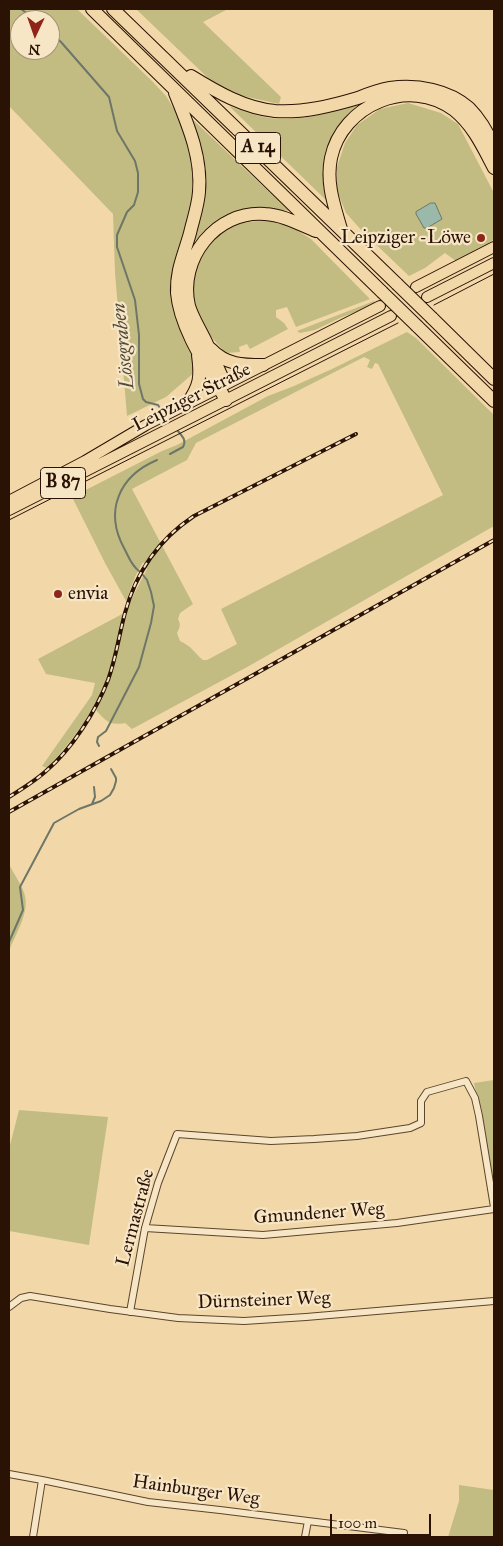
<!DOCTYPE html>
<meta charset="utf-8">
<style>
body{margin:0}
#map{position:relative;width:503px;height:1546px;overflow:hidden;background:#f2d8a8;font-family:"IM FELL Great Primer",serif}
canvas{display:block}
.frame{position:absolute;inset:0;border:10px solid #2a1204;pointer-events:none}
.north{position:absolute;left:10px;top:10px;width:50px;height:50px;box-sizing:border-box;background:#f7e6c6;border:1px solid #a59178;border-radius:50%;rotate:183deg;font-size:14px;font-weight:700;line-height:20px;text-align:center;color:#2a1204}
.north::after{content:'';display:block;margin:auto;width:18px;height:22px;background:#8f2418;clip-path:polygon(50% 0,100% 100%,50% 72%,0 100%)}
.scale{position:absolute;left:330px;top:1514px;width:101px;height:22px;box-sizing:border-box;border:2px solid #2a1204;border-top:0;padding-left:6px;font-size:15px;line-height:18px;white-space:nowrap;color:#2a1204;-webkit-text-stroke:4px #f7e6c6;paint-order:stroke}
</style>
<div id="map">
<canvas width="503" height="1546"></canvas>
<div class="frame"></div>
<div class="north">N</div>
<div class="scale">100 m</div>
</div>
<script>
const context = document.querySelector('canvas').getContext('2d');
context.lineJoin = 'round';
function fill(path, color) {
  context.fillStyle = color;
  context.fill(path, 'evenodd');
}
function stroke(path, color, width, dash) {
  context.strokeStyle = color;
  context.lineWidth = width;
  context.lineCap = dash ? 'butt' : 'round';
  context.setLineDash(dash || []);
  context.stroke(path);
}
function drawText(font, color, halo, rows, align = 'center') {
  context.font = font + ' "IM FELL Great Primer",serif';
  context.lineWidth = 4.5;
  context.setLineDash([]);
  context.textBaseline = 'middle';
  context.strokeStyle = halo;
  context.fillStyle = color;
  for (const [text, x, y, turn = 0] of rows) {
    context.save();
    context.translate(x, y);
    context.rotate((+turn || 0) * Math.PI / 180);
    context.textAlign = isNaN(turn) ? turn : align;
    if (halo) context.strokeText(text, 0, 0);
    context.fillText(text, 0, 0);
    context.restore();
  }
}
const green = new Path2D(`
 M 9,9 L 77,9 L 152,81 L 166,96 L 174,109 L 189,141 L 195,177 L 177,311 L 179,326 L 194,358 L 196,371 L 166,397 L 127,416 L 115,273 L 113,214 L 9,106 ZM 20,20 L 50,20 L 50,50 L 20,50 Z
 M 136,9 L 228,9 L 203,22 L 281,97 L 279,104 L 234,94 L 208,78 Z
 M 361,102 L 362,105 L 343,119 L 329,144 L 323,167 L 323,186 L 326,200 L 229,106 C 243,111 256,116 270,118 C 301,122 333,112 361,102 Z
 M 408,103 L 441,113 L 458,124 L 494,193 L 494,238 L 493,240 L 482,248 L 456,261 L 445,253 L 425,268 L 409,276 L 363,232 L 346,213 L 337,191 L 337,167 L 345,143 L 357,125 L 380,109 Z
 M 187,114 L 289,211 C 263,206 233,205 211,224 C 204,229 199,237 193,244 L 200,219 Z
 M 270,220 L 289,225 L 311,239 L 370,299 L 296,327 L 287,307 L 276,310 L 276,317 L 284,323 L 288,329 L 250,349 L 247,344 L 239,347 L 240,352 L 226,353 C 214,341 203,328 197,312 C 186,281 199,244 229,229 C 233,227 238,224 243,223 C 251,221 261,221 270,220 Z
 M 374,301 L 376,304 L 340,318 L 315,330 L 300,333 L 297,331 Z
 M 407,332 L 416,338 L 494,415 L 494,526 L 249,666 L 132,729 L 125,723 C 109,726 106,721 96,710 L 110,679 L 130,602 L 147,569 L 143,562 L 135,577 L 126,601 L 105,563 L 72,497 L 162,451 L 177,445 L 268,396 L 294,386 L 332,369 ZM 364,357 L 370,360 L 367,367 L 372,369 L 375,363 L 378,364 L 443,495 L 221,609 L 237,644 L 207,660 L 203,660 C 193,652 193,647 180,641 L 177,633 C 180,627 181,625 178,619 L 180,613 L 193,604 L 132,489 L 187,460 L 196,443 Z
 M 124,613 C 118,635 114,659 106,681 C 93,713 71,743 47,768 L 42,766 L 92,695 L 95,683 L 46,674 L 38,659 Z
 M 9,864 C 13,873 23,886 25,896 C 29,914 15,935 9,951 Z
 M 494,1080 L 494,1182 L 474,1083 Z
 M 19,1110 L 108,1117 L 89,1245 L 9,1231 L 9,1149 Z
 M 459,1485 L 494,1490 L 494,1537 L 448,1537 L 459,1501 Z`);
const water = new Path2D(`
 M 431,203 L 435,203 L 442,219 L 427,228 L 424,228 L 416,214 L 416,212 Z`);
const stream = new Path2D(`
 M 21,9 L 36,20
 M 50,32 L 61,42 L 109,97 L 117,131 L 135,161 L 138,173 L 138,192 L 134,205 L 127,212 L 117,235 L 117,247 L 135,300 L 139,335 L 139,384 L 143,399 L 146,402 L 158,405 L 162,411
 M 170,454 L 183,447 C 187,440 182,436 177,430
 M 139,571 C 131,565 129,557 124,548 C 104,511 119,476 157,460
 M 99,746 L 97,742 L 98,737 L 106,731 L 139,667 L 151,623 L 154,606 L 151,592 L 147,580 L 143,575
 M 92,804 L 95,797 L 94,787
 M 9,942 L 23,910 L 20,887 L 54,823 L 79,809 L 101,801 L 110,795 L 114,788 L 116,781 L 116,778 L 111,769`);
const minor = new Path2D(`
 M 145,1228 L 263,1235 L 397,1223 L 494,1209
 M 9,1307 L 21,1298 L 30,1296 L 110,1309 L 178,1318 L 244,1321 L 306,1317 L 494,1301
 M 130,1312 L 145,1228 L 158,1183 L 177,1134 L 271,1141 L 314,1139 L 357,1136 L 410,1128 L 421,1123 L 421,1101 L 427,1092 L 466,1081 L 475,1098 L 479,1116 L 494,1207
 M 9,1474 L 42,1480
 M 33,1537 L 42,1480 L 148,1502 L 220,1510 L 404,1533
 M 305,1537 L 308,1521`);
const primary = new Path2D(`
 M 416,287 L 494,247
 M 427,297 L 494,263
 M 9,501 L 85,461 L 146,425 L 380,306
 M 9,510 L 391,316`);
const motorway = new Path2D(`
 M 92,9 L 382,292
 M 113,9 L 397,284
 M 191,76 C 217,92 244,108 275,111 C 303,113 331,106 358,98 C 368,94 379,90 390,88 C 417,84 449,90 469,108 C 480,119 488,133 494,147
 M 175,93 C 188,125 202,157 199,192 C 198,206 193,220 190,233 C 184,255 176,270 177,293 C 180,329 208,369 226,400
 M 341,229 C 334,205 326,183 331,158 C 342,105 409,76 454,110 C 473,125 483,147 494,168
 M 432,318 L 494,379
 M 417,326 L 494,401
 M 211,349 C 226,365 243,365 263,365
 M 223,379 C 217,367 213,355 207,344 C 201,331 193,319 189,306 C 178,259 216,210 265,214 C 283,215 299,224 316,231
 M 187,404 C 200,386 201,377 198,355`);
const tram = new Path2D(`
 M 434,305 L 494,274
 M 9,520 L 398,323`);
const rail = new Path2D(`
 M 9,797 C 22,789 35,781 46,771 C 72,749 96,711 108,680 C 116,658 119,635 125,613 C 136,572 158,540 194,516 L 356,434
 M 9,812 L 494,540`);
const motorwayBridge = new Path2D(`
 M 397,284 L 432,318
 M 382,292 L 417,326`);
const markers = [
 [481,238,5,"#8f2418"],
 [58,594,5,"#8f2418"]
];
const shields = [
 [258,148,45],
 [63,483,45]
];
const shieldNames = [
 ["A 14",258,148],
 ["B 87",63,483]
];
const poiNames = [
 ["Leipziger -Löwe",471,238],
 ["envia",68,594,"left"]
];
const streetNames = [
 ["Leipziger Straße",192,398,-27],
 ["Gmundener Weg",319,1214,-4],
 ["Lermastraße",136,1218,-75],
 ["Dürnsteiner Weg",264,1301,-2],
 ["Hainburger Weg",196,1491,8]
];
const waterNames = [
 ["Lösegraben",124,346,-96]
];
fill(green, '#c2bc83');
fill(water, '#9bb9aa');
stroke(water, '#6e7668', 1);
stroke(stream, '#6e7668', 2);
stroke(minor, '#5c442d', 8);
stroke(primary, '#2a1204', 12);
stroke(motorway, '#2a1204', 14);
stroke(minor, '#f7e6c6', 6);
stroke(primary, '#f2d8a8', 10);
stroke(motorway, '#f2d8a8', 12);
stroke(tram, '#2a1204', 1);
stroke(rail, '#2a1204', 4);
stroke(rail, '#f7e6c6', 2, [5.5]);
stroke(motorwayBridge, '#2a1204', 14, []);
stroke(motorwayBridge, '#f2d8a8', 12);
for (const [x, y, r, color] of markers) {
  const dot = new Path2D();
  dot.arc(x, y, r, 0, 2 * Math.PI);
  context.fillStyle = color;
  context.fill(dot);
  stroke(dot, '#f7e6c6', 2);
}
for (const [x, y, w] of shields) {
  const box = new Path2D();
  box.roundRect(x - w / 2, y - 15.5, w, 31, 4);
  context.fillStyle = '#f7e6c6';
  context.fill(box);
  stroke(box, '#2a1204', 1);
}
drawText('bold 18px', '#2a1204', null, shieldNames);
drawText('19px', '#2a1204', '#f7e6c6', poiNames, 'right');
drawText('19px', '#2a1204', '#f7e6c6', streetNames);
drawText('italic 20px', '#524c3e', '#f7e6c6', waterNames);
</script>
